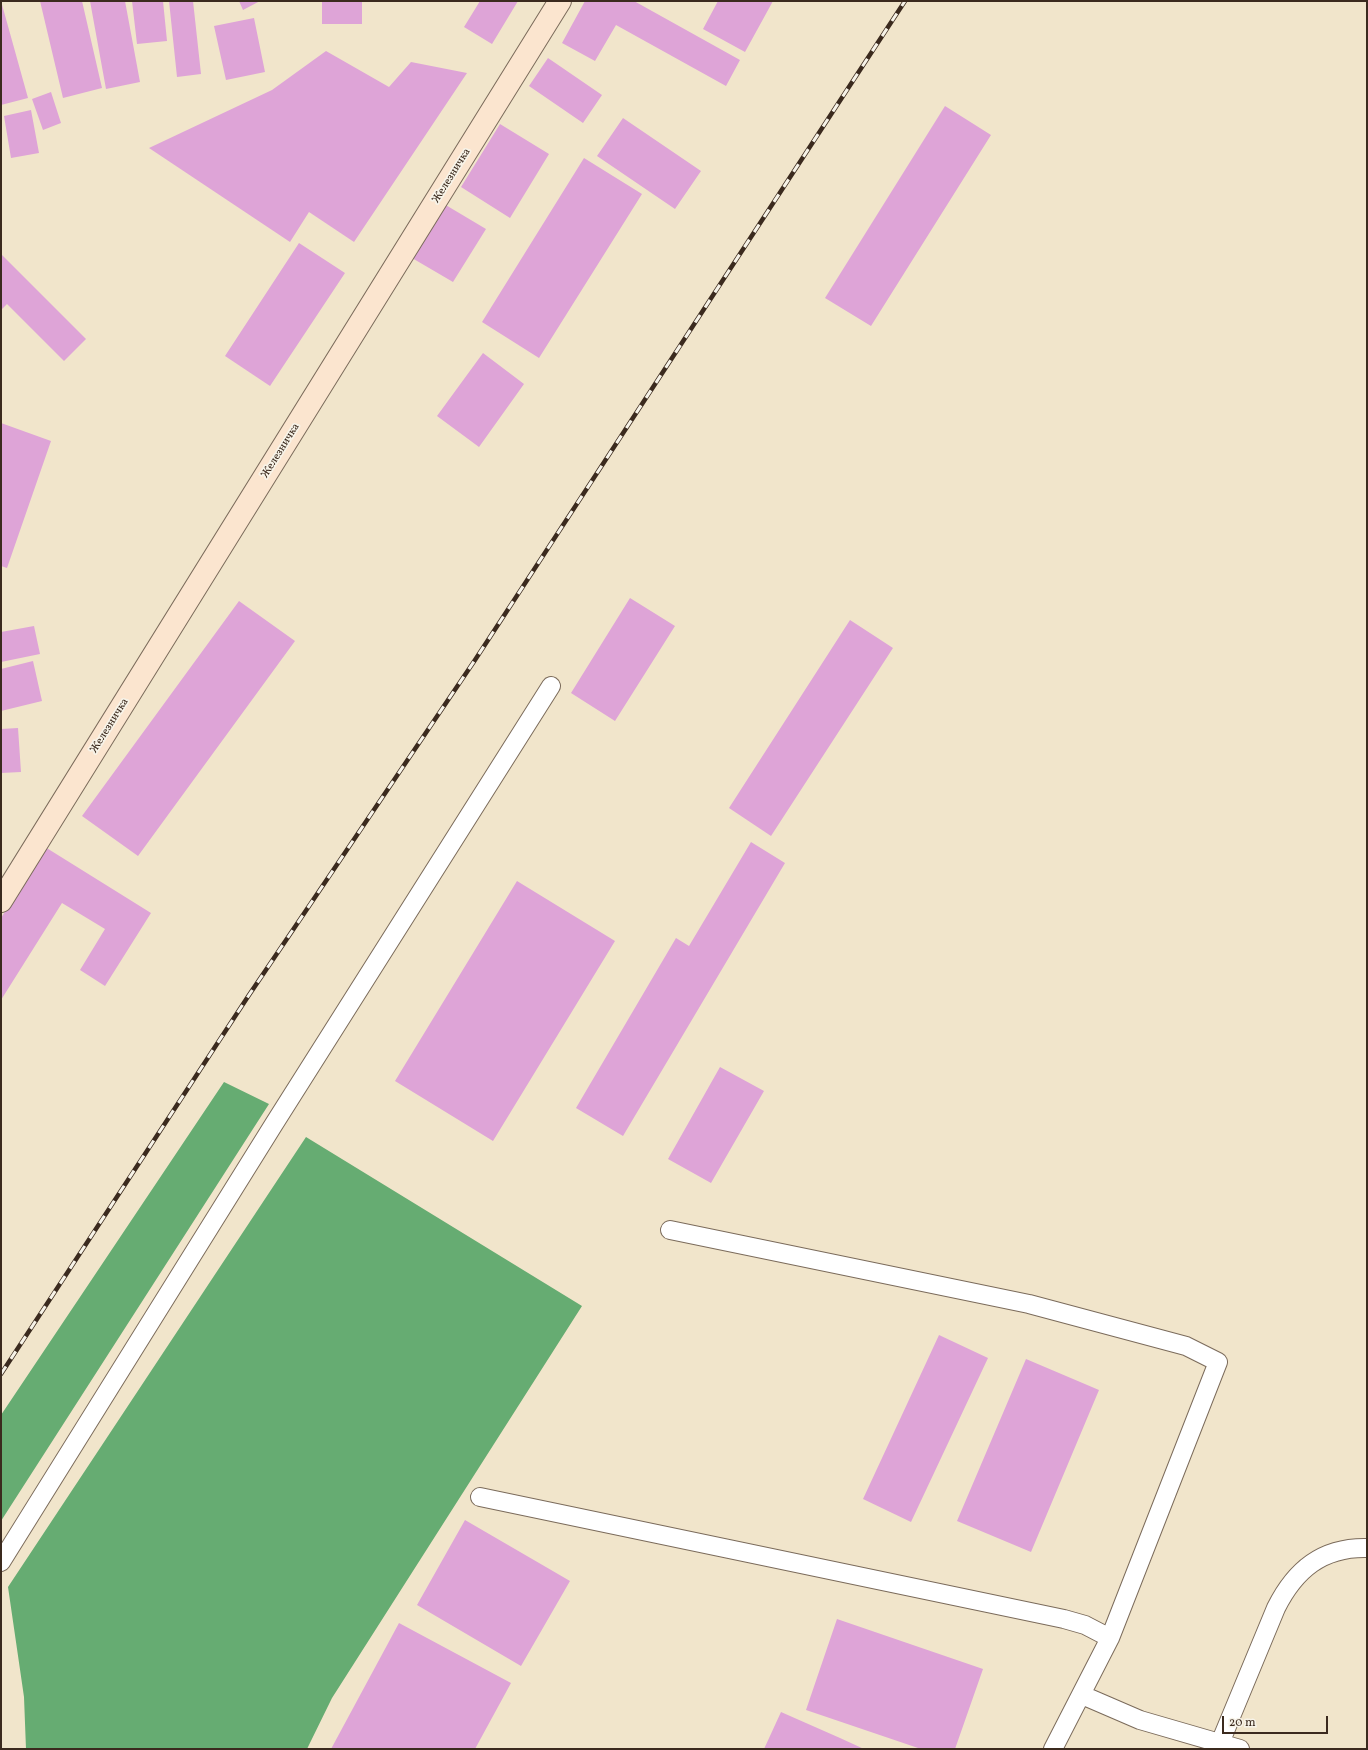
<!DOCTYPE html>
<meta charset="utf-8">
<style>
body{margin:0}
#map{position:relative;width:1368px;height:1750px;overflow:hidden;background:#f1e5cb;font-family:Vollkorn,serif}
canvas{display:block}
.frame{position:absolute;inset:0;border:2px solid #3b2a1e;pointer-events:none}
.scale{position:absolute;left:1222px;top:1716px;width:106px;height:18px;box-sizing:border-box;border:2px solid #3b2a1e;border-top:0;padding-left:5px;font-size:12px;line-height:14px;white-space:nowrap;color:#3b2a1e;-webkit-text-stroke:3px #f7f3e8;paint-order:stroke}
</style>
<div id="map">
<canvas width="1368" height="1750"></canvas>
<div class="frame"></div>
<div class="scale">20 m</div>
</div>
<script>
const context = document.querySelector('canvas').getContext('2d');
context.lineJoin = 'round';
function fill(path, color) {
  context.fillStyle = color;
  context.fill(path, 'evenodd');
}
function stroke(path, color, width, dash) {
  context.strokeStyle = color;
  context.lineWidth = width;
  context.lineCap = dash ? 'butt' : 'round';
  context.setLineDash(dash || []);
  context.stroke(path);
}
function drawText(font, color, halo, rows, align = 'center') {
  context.font = font + ' Vollkorn,serif';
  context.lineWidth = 3.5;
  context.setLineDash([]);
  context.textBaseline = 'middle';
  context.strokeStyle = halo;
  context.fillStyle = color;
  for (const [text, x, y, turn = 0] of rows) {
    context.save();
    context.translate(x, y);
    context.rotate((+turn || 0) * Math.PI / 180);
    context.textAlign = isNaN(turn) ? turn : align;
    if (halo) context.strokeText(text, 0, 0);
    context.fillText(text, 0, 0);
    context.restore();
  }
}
const forest = new Path2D(`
 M 224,1082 L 269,1104 L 1,1521 L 1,1415 Z
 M 306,1137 L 582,1306 L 332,1698 L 307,1749 L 26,1749 L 24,1697 L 8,1587 Z`);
const building = new Path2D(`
 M 1,1 L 28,98 L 1,105 Z
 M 40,1 L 82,1 L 102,88 L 63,98 Z
 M 90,1 L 125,1 L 140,82 L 106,89 Z
 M 132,1 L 163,1 L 167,41 L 137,44 Z
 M 169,1 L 193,1 L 201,74 L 177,77 Z
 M 239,1 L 260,1 L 243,10 Z
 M 322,1 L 362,1 L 362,24 L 322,24 Z
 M 480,1 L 518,1 L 492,44 L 464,27 Z
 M 585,1 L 634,1 L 740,60 L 726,86 L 616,25 L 595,61 L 562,43 Z
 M 718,1 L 773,1 L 745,52 L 703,29 Z
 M 254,18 L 265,72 L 226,80 L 214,26 Z
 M 326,51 L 389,87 L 411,62 L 467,73 L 354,242 L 309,212 L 290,242 L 149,148 L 272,90 Z
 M 548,58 L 602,95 L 583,123 L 529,86 Z
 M 51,92 L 61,123 L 43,130 L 32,99 Z
 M 945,106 L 991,135 L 871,326 L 825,298 Z
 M 31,110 L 39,153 L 11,158 L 4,116 Z
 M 623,118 L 701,171 L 675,209 L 597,156 Z
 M 500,124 L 549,154 L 510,218 L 461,187 Z
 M 584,158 L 642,194 L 539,358 L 482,322 Z
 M 444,204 L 486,229 L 453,282 L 412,258 Z
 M 299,243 L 345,273 L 270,386 L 225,356 Z
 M 1,254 L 86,339 L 64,361 L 7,304 L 1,310 Z
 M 483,353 L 524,384 L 479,447 L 437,416 Z
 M 1,423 L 51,441 L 7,568 L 1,566 Z
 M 630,598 L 675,626 L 615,721 L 571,693 Z
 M 239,601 L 295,641 L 138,856 L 82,816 Z
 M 850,620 L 893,648 L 771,836 L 729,808 Z
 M 34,626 L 40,654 L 1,662 L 1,632 Z
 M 33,661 L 42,701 L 1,711 L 1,669 Z
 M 18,728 L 21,772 L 1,773 L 1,729 Z
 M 751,842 L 785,863 L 623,1136 L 576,1108 L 676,938 L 689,946 Z
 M 45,847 L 151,913 L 105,986 L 80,970 L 105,929 L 62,903 L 1,1000 L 1,918 Z
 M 517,881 L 615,941 L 493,1141 L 395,1081 Z
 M 720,1067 L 764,1091 L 711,1183 L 668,1159 Z
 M 939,1335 L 988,1358 L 911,1522 L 863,1499 Z
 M 1026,1359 L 1099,1390 L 1031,1552 L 957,1521 Z
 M 465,1520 L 570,1581 L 521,1666 L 417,1605 Z
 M 837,1619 L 983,1669 L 955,1749 L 921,1749 L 806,1710 Z
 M 399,1623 L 511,1683 L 475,1749 L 331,1749 Z
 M 781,1712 L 840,1738 L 864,1749 L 764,1749 Z`);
const lane = new Path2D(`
 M 670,1230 L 1029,1304 L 1186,1346 L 1218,1362 L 1110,1638 L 1053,1749
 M 480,1497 L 1064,1619 L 1085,1625 L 1110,1638
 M 1,1562 L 274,1124 L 551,686
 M 1082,1695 L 1140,1720 L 1240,1749
 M 1220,1743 L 1276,1608 C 1295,1570 1322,1547 1367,1548`);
const secondary = new Path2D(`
 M 1,901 L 560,1`);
const rail = new Path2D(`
 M 1,1374 L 249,995 L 475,660 L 905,1`);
const streetNames = [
 ["Железничка",452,176,-58],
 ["Железничка",281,451,-58],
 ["Железничка",110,726,-58]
];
fill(forest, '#66ac72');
fill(building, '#dea4d7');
stroke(lane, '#7b6b5b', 20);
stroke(secondary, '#7b6b5b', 24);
stroke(lane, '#fff', 18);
stroke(secondary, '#fbe5cf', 22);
stroke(rail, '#3b2a1e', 4.5);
stroke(rail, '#f7f3e8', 3, [9]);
drawText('11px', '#3b2a1e', '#f7f3e8', streetNames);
</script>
